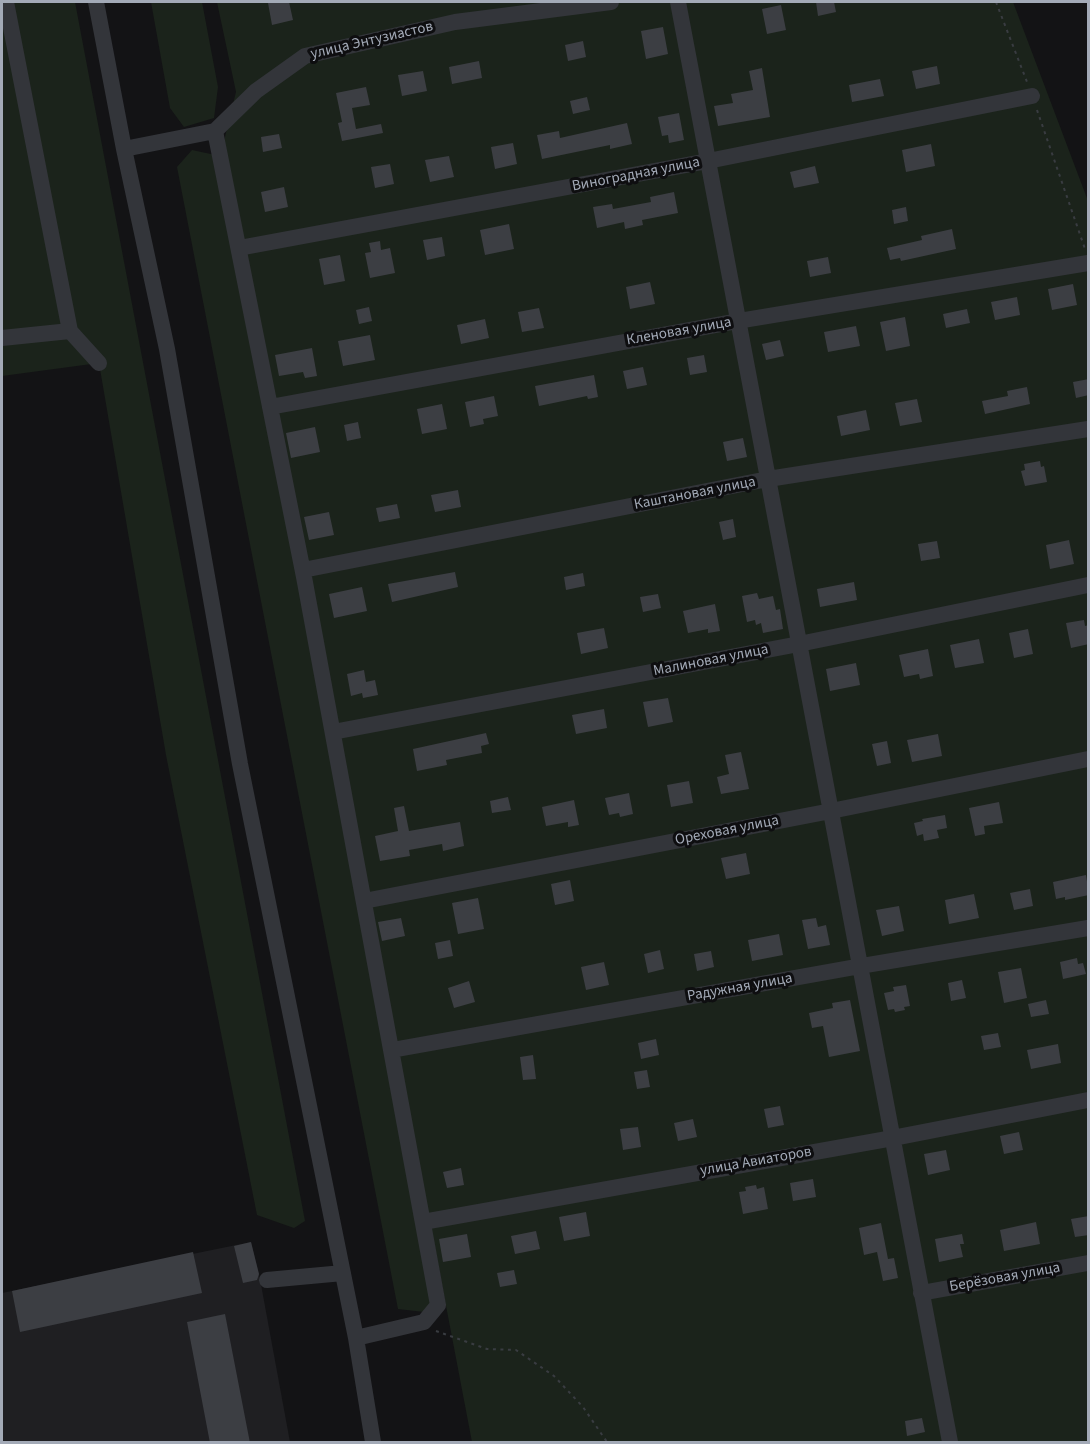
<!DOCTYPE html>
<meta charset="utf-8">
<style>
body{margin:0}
#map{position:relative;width:1090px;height:1444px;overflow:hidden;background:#131315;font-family:"Source Sans 3",sans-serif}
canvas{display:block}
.frame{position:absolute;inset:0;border:3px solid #a3aab7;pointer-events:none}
</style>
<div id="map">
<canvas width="1090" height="1444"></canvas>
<div class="frame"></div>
</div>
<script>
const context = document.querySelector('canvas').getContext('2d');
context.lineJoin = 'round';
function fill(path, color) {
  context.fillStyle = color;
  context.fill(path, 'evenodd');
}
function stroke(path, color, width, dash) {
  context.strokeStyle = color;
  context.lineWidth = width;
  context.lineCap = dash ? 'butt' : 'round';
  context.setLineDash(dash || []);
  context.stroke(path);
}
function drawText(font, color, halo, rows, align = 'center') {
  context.font = font + ' "Source Sans 3",sans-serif';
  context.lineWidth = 6;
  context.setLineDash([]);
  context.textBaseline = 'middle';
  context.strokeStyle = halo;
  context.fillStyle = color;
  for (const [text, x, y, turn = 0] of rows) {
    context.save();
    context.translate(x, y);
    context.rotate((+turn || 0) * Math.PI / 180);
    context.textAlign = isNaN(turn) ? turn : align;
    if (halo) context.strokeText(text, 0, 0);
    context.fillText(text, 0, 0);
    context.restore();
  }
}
const built = new Path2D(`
 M 251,1242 L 260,1279 L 290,1442 L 2,1442 L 2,1293 Z`);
const green = new Path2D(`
 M 2,2 L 75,2 L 305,1221 L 294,1228 L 257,1215 L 166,755 L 99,363 L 2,376 Z
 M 151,2 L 202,2 L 218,87 L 214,118 L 184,127 L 170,108 Z
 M 217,2 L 1013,2 L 1088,201 L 1088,1442 L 472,1442 L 224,141 L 236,92 Z
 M 192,150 L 220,156 L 438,1305 L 424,1312 L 398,1309 L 177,167 Z`);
const building = new Path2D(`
 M 276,2 L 289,2 L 293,20 L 272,25 L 268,3 Z
 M 816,2 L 834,2 L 836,12 L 818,16 Z
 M 781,5 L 786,30 L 767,34 L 762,9 Z
 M 663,27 L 668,54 L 646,59 L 641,31 Z
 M 583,41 L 586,57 L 568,61 L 565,45 Z
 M 479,61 L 482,78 L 452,84 L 449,67 Z
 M 937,66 L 940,84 L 916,89 L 912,71 Z
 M 762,68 L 770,117 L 718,126 L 714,106 L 733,103 L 731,94 L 753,90 L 749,71 Z
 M 423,71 L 427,91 L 402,96 L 398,75 Z
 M 880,79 L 884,96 L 852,102 L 849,85 Z
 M 366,87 L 370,105 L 352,108 L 356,129 L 381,124 L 383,133 L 342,141 L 338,123 L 342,122 L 336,93 Z
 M 587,97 L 590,110 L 573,114 L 570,101 Z
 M 679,113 L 684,140 L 669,143 L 668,135 L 662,136 L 658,117 Z
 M 627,123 L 632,144 L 610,149 L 610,145 L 542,159 L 537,135 L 559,131 L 560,138 Z
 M 279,134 L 282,148 L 263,152 L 261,137 Z
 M 513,143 L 517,164 L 495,169 L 491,147 Z
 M 931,144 L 935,166 L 906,172 L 902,150 Z
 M 449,156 L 454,177 L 430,182 L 425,160 Z
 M 390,164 L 394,184 L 375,188 L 371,167 Z
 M 815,166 L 819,183 L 794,188 L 790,172 Z
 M 284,187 L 288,207 L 265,212 L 261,192 Z
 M 674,192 L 678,213 L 642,220 L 643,225 L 625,229 L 624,222 L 597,228 L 593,207 L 612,204 L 613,209 L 651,202 L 650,197 Z
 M 906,207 L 908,221 L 894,224 L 892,210 Z
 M 509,224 L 514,249 L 485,255 L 480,230 Z
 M 952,229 L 956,249 L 901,261 L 900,258 L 890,260 L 887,248 L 922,240 L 921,236 Z
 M 442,237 L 445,256 L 427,260 L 423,240 Z
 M 380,241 L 381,250 L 390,248 L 395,273 L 370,278 L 365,253 L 371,252 L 369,243 Z
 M 340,255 L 345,281 L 324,285 L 319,259 Z
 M 828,257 L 831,273 L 810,277 L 807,261 Z
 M 650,282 L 655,304 L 630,309 L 626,287 Z
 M 1073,284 L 1077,305 L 1052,310 L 1048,289 Z
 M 1017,297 L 1020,315 L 995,320 L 991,302 Z
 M 369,307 L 372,321 L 359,324 L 356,310 Z
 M 539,308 L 544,328 L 522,332 L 518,312 Z
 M 967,309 L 970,323 L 946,328 L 943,314 Z
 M 905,317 L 910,346 L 886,351 L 880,322 Z
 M 485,319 L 489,338 L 461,344 L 457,325 Z
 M 856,326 L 860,346 L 828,352 L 824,332 Z
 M 370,335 L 375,360 L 343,366 L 338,341 Z
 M 780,340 L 784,356 L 766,360 L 762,344 Z
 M 312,348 L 317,376 L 305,378 L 303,372 L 279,376 L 275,355 Z
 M 704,355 L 707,372 L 690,375 L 687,358 Z
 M 643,367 L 647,385 L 627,389 L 623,371 Z
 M 594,375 L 598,397 L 588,399 L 587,396 L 539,406 L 535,386 Z
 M 1089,379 L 1089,395 L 1076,398 L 1073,382 Z
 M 1027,387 L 1030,404 L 985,414 L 982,401 L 1008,396 L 1007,391 Z
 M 494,396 L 498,416 L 483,419 L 484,424 L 470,427 L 465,402 Z
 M 917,399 L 922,422 L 900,426 L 895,403 Z
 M 442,404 L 447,429 L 422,434 L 417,409 Z
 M 866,410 L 870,430 L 841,436 L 837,416 Z
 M 358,422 L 361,438 L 347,441 L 344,425 Z
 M 315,427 L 320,452 L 291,458 L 286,433 Z
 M 743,438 L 747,457 L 727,461 L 723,442 Z
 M 1040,461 L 1041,467 L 1044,466 L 1047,482 L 1025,486 L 1021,471 L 1025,470 L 1024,464 Z
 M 458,490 L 461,507 L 435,512 L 431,495 Z
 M 397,504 L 400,518 L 379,522 L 376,508 Z
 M 329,512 L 334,535 L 309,540 L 304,517 Z
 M 733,519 L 736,537 L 723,540 L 719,522 Z
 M 1069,540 L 1074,564 L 1050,569 L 1046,545 Z
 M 937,541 L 940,558 L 921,561 L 918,544 Z
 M 455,572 L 458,587 L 392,602 L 388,584 Z
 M 583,573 L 585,586 L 566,590 L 564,577 Z
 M 854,582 L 857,600 L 820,607 L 817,589 Z
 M 362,587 L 367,611 L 334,618 L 329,594 Z
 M 757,593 L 759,599 L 773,596 L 776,610 L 780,609 L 783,629 L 763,633 L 761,623 L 756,625 L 755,620 L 747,622 L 742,596 Z
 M 658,594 L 661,608 L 643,612 L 640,597 Z
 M 715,604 L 720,631 L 708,633 L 708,629 L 688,633 L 683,611 Z
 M 1084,620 L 1085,626 L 1089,625 L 1089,644 L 1071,648 L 1066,623 Z
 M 604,628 L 608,648 L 581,654 L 577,633 Z
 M 1028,629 L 1033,654 L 1014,658 L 1009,633 Z
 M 979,639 L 984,663 L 955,668 L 950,645 Z
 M 928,649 L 933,676 L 920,679 L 919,674 L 904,677 L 899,655 Z
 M 856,663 L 860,685 L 830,691 L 826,669 Z
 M 364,670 L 366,682 L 375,680 L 378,695 L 363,698 L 362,693 L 351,696 L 347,674 Z
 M 668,698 L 673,722 L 648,727 L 643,702 Z
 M 604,709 L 607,728 L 576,734 L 572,715 Z
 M 486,733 L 489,744 L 481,746 L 482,753 L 446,760 L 447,765 L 417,771 L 413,749 Z
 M 938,734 L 942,756 L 912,762 L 907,740 Z
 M 887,741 L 891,763 L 877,766 L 872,744 Z
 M 741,752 L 749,789 L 721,794 L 717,777 L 729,774 L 725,755 Z
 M 689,781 L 693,803 L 671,807 L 667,785 Z
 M 629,793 L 633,814 L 620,817 L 619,813 L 609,815 L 605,798 Z
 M 508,797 L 511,810 L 492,813 L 490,801 Z
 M 574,800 L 579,825 L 568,827 L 568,822 L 546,826 L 542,807 Z
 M 999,802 L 1003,823 L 984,826 L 985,834 L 975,836 L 969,808 Z
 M 404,806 L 409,831 L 460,822 L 464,846 L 443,851 L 442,844 L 409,850 L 410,856 L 380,861 L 375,836 L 398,831 L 394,808 Z
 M 945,815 L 947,828 L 937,830 L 939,838 L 924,841 L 923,834 L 917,836 L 914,823 L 923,821 L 922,819 Z
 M 746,853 L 750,874 L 726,879 L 721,858 Z
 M 1086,875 L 1089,895 L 1065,900 L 1065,897 L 1056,899 L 1053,882 Z
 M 570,880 L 574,901 L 555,905 L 551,884 Z
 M 1030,889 L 1033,906 L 1014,910 L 1010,893 Z
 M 974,894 L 979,918 L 949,924 L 945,900 Z
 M 478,898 L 484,929 L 458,934 L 452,903 Z
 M 899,906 L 904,931 L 882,936 L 876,910 Z
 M 401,918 L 405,936 L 382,941 L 378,922 Z
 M 816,918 L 818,927 L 826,925 L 830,945 L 808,949 L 802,920 Z
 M 779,934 L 783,955 L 752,961 L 748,940 Z
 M 450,940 L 453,956 L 438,959 L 435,943 Z
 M 660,950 L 664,969 L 648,973 L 644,954 Z
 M 711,951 L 714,967 L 697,971 L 694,954 Z
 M 1077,958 L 1078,964 L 1083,963 L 1086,974 L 1063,979 L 1060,962 Z
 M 604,962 L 609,985 L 586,990 L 581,967 Z
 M 1021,968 L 1027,998 L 1004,1003 L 998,972 Z
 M 962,980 L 966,998 L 951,1001 L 948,983 Z
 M 469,981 L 475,1002 L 454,1008 L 448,988 Z
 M 906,985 L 910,1006 L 904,1007 L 905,1010 L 895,1012 L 894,1009 L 888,1010 L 884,993 L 894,991 L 893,987 Z
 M 850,1000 L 860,1051 L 829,1057 L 823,1026 L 812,1028 L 809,1013 L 833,1008 L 832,1003 Z
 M 1046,1000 L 1049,1014 L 1031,1017 L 1028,1004 Z
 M 998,1033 L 1001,1047 L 984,1050 L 981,1036 Z
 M 656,1039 L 659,1055 L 641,1059 L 638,1043 Z
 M 1058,1044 L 1061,1063 L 1031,1069 L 1027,1050 Z
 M 533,1055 L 536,1079 L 523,1080 L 520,1057 Z
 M 647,1070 L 650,1087 L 637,1089 L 634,1072 Z
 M 780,1106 L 784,1125 L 768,1128 L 764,1109 Z
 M 693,1119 L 697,1137 L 678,1141 L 674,1123 Z
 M 638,1127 L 641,1147 L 623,1150 L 620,1129 Z
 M 1019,1132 L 1023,1150 L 1004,1154 L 1000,1136 Z
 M 946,1150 L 950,1170 L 928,1175 L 924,1154 Z
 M 461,1168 L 464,1185 L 447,1188 L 443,1172 Z
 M 813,1179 L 816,1197 L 793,1201 L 790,1183 Z
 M 756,1185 L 757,1189 L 764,1187 L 768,1209 L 743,1214 L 739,1192 L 746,1191 L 745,1187 Z
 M 586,1212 L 590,1236 L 564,1241 L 559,1217 Z
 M 1089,1216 L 1089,1235 L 1075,1237 L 1071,1219 Z
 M 1036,1222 L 1040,1244 L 1004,1251 L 1000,1230 Z
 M 881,1223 L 888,1259 L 894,1258 L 898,1278 L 883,1281 L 877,1252 L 864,1255 L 859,1228 Z
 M 536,1231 L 540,1249 L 515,1254 L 511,1236 Z
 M 467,1234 L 471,1257 L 443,1262 L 439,1239 Z
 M 962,1234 L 964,1244 L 960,1244 L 963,1257 L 939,1262 L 935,1239 Z
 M 251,1242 L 259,1274 L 257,1280 L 243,1283 L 234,1246 Z
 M 193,1252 L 202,1293 L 20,1332 L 12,1291 Z
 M 514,1270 L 517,1284 L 500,1287 L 497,1273 Z
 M 225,1314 L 250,1443 L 210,1443 L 187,1322 Z
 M 922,1418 L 925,1432 L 907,1436 L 905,1421 Z`);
const path = new Path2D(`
 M 996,2 L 1027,82
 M 1037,110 L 1085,249
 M 436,1331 L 487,1349 L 516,1350 L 554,1376 L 583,1407 L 607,1442`);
const minor = new Path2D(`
 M 6,2 L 70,331
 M 96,2 L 124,149 L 167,349 L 240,764 L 356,1338 L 373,1442
 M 678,2 L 950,1442
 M 215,131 L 304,577 L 438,1305 L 424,1322 L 356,1338
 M 124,149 L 215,131 L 256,91 L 305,56 L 455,22 L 611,2
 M 239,248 L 708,161 L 1032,96
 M 2,338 L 70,331 L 99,363
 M 270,407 L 738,321 L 1088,263
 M 303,570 L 768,479 L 1088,429
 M 333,732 L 799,644 L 1088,585
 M 364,901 L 831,811 L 1088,759
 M 392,1050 L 861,966 L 1088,928
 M 423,1222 L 893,1138 L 1088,1100
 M 267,1280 L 343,1273
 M 921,1293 L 1088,1263`);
const streetNames = [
 ["улица Энтузиастов",372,41,-13],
 ["Виноградная улица",636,175,-11],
 ["Кленовая улица",679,332,-10],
 ["Каштановая улица",695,494,-11],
 ["Малиновая улица",711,661,-11],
 ["Ореховая улица",727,831,-11],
 ["Радужная улица",740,988,-10],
 ["улица Авиаторов",756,1162,-10],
 ["Берёзовая улица",1005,1278,-10]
];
fill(built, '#1f1f22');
fill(green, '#1b231b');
fill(building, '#3c3e43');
stroke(path, '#393c41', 2, [3, 4.5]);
stroke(minor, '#33353a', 16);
drawText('15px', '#a3aab7', '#0e0e10', streetNames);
</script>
